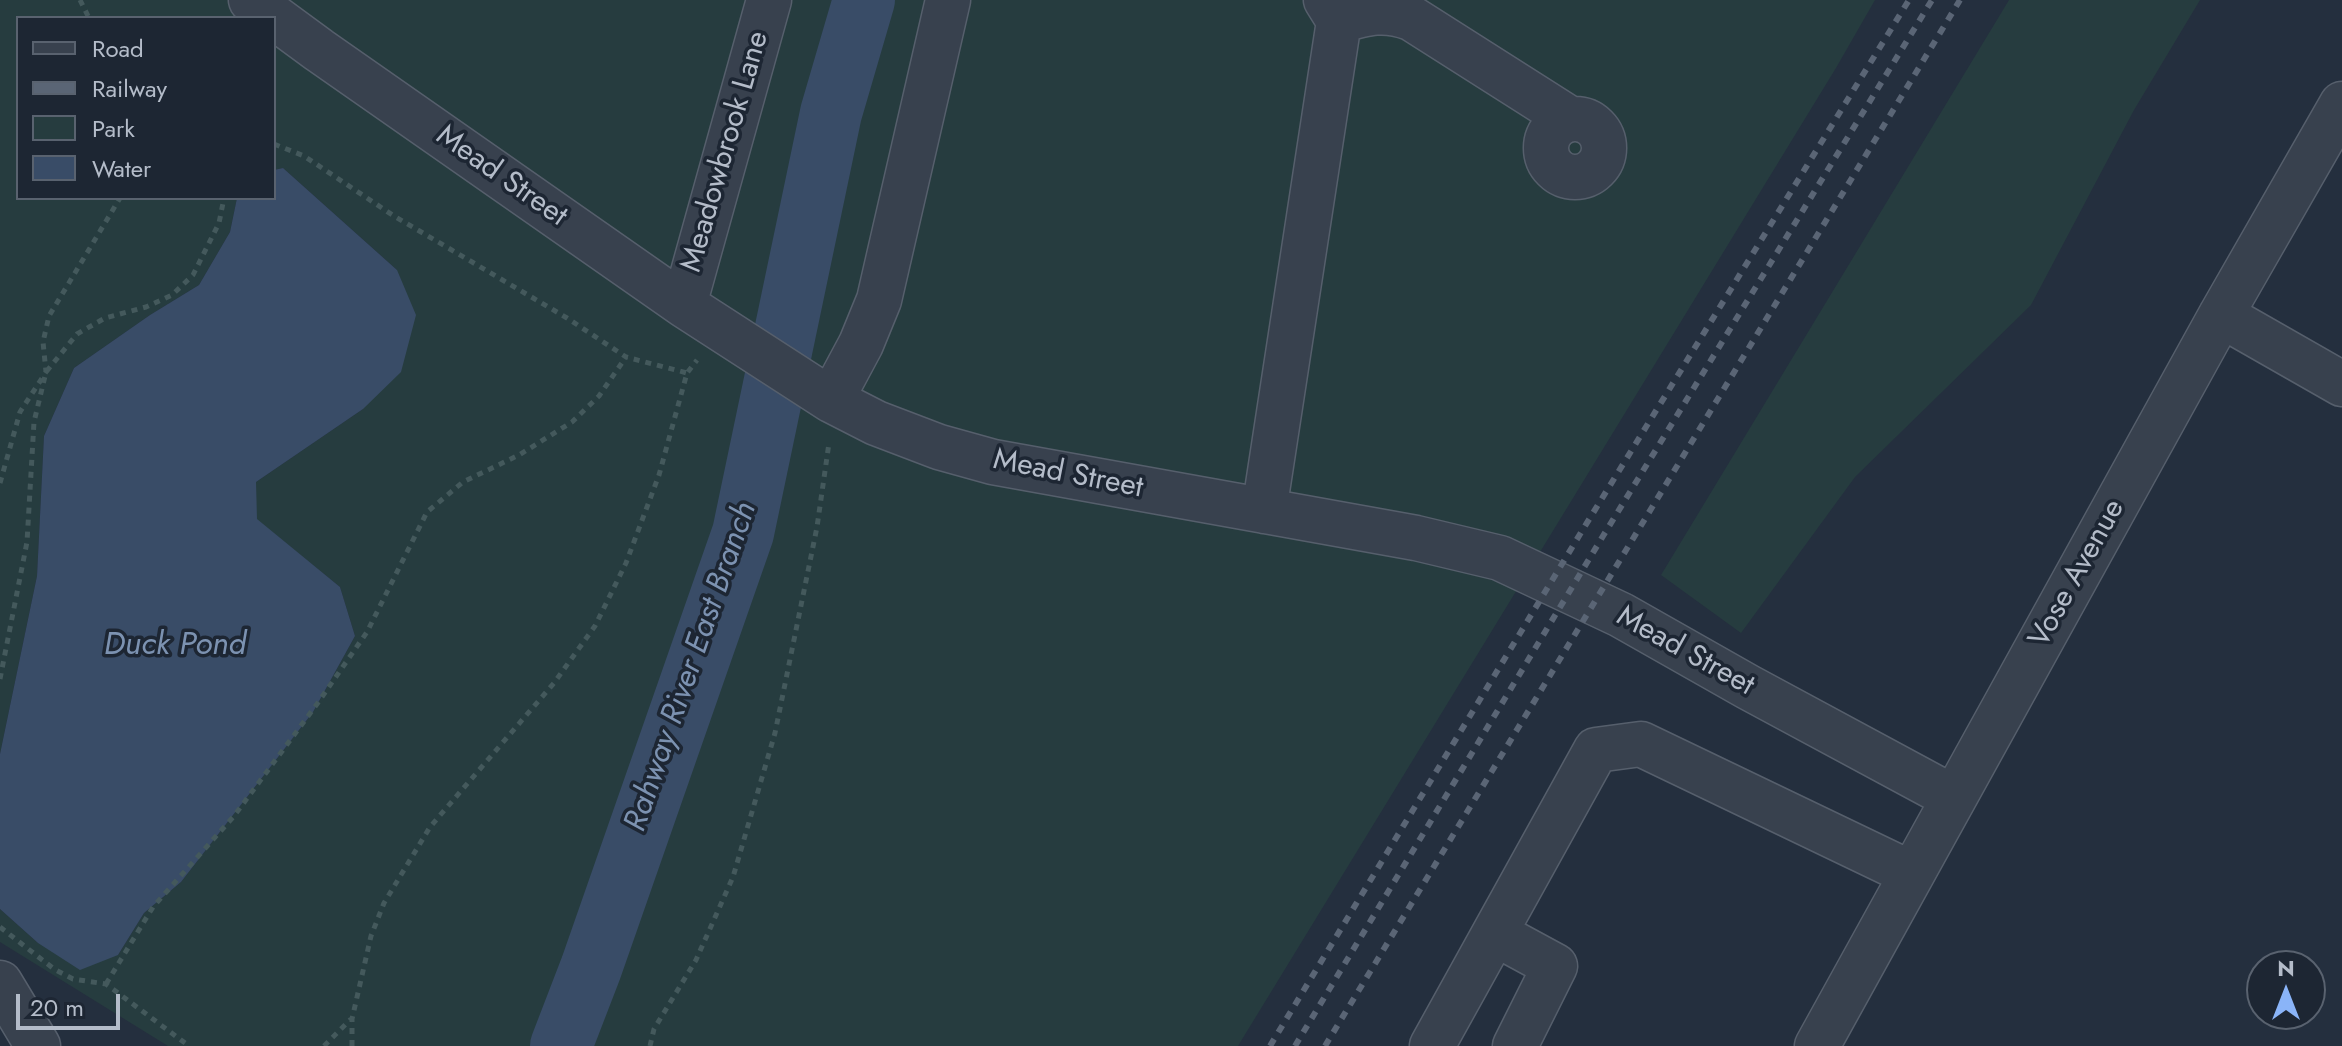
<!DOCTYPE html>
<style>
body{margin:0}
#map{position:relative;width:2342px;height:1046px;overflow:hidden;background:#242f3e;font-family:Jost,sans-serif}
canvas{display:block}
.legend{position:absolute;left:16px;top:16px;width:260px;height:184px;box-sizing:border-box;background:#1d2633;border:2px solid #59626f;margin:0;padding:10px 14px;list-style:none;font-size:24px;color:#b4bcc9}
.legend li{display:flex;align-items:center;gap:16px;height:40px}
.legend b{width:40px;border:2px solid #59626f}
.north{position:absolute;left:2246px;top:950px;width:80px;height:80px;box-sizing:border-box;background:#1d2633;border:2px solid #59626f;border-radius:50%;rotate:0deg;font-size:22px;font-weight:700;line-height:32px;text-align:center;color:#b4bcc9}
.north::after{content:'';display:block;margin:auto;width:28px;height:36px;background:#8ab4f8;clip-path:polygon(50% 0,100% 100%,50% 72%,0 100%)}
.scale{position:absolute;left:16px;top:994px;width:104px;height:36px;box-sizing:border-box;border:4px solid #b4bcc9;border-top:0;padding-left:10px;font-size:24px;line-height:28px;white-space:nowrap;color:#b4bcc9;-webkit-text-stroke:6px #1d2633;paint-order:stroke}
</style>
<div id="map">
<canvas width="2342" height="1046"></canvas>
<ul class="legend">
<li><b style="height:10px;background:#38414e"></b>Road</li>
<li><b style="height:10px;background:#5a6575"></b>Railway</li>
<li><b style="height:22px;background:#263c3f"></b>Park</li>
<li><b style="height:22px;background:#394c67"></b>Water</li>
</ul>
<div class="north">N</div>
<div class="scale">20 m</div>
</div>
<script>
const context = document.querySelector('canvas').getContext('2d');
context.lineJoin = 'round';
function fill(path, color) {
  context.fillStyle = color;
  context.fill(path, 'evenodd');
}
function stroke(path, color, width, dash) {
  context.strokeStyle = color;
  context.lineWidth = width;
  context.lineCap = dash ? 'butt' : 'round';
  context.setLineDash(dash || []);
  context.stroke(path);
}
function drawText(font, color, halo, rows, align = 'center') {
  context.font = font + ' Jost,sans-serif';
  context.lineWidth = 7;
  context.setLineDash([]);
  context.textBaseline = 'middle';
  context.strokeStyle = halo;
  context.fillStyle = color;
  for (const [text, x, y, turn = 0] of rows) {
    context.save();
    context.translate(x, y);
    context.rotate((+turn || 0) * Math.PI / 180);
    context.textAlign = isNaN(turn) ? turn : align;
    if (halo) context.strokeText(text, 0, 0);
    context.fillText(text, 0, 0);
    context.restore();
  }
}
const green = new Path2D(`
 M 0,0 L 1875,0 L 1836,68 L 1238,1046 L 168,1046 L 0,942 L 0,909 L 38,943 L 118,955 L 144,913 L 181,882 L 313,712 L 355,636 L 340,587 L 256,519 L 256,482 L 363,409 L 397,270 L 283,168 L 274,170 L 274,18 L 18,18 L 18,198 L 237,198 L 230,232 L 199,285 L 150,315 L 74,368 L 44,436 L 37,576 L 0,754 Z
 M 2009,0 L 2200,0 L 2134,110 L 2031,305 L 1855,477 L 1741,633 L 1661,575 Z`);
const water = new Path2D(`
 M 283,168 L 397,270 L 416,315 L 401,372 L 363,409 L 256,482 L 257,519 L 340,587 L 355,636 L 313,712 L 181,882 L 144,913 L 118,955 L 80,970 L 38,943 L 0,909 L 0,754 L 37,576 L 44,436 L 74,368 L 150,315 L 199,285 L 230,232 L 237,198 L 274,198 L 274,170 Z`);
const river = new Path2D(`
 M 561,1046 L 591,968 L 743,533 L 831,113 L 864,0`);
const path = new Path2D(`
 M 80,0 L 89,18
 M 274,144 L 304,156 L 394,216 L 567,318 L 626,357 L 687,373
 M 0,483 L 20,412 L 46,372 L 43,342 L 49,316 L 120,198
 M 0,679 L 27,542 L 34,422 L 46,372 L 77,334 L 105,318 L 146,307 L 172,295 L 193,275 L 219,223 L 224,198
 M 0,927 L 54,969 L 73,979 L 106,984 L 189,1046
 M 106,984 L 153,907 L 234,816 L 317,704 L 367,632 L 427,512 L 463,482 L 519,455 L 572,422 L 599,396 L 626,357
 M 324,1046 L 351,1019
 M 352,1046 L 352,1019 L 371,936 L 384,903 L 430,827 L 554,683 L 595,626 L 626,563 L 659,475 L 687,373 L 697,360
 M 650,1046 L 654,1029 L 696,960 L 733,877 L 775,733 L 817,527 L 829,443`);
const minor = new Path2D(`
 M 251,0 L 319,50 L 684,305 L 831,400 L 876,423 L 939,447 L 993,462 L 1416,538 L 1500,558 L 1621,615 L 1748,687 L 1954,798
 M 1339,21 C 1367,13 1383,8 1411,18 L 1570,119
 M1546 148a29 29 0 1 1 58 0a29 29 0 1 1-58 0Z
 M 684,305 L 769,0
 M 2221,315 L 2342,384
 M 831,400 L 861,344 L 879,300 L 948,0
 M 1264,511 L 1339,21 L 1326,0
 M 1496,934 L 1555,966 L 1515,1046
 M 0,983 L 38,1046
 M 1432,1046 L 1596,750 L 1641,744 L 1912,874
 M 1817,1046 L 2221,315 L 2342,104`);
const rail = new Path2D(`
 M 1270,1046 L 1585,526 L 1909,0
 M 1295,1046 L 1603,536 L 1932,0
 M 1325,1046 L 1960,0`);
const streetNames = [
 ["Meadowbrook Lane",726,152,-74],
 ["Mead Street",501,177,35],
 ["Mead Street",1068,475,11],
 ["Vose Avenue",2078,574,-61],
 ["Mead Street",1685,652,29]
];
const waterNames = [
 ["Duck Pond",175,646],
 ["Rahway River East Branch",692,667,-71]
];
fill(green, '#263c3f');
fill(water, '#394c67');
stroke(river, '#394c67', 62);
stroke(minor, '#565f6c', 47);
stroke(path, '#44595c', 5, [6, 6]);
stroke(minor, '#38414e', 44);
stroke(rail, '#5a6575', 6, [8, 8]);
drawText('30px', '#b4bcc9', '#1d2633', streetNames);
drawText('italic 32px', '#7c92b1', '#1d2633', waterNames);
</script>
